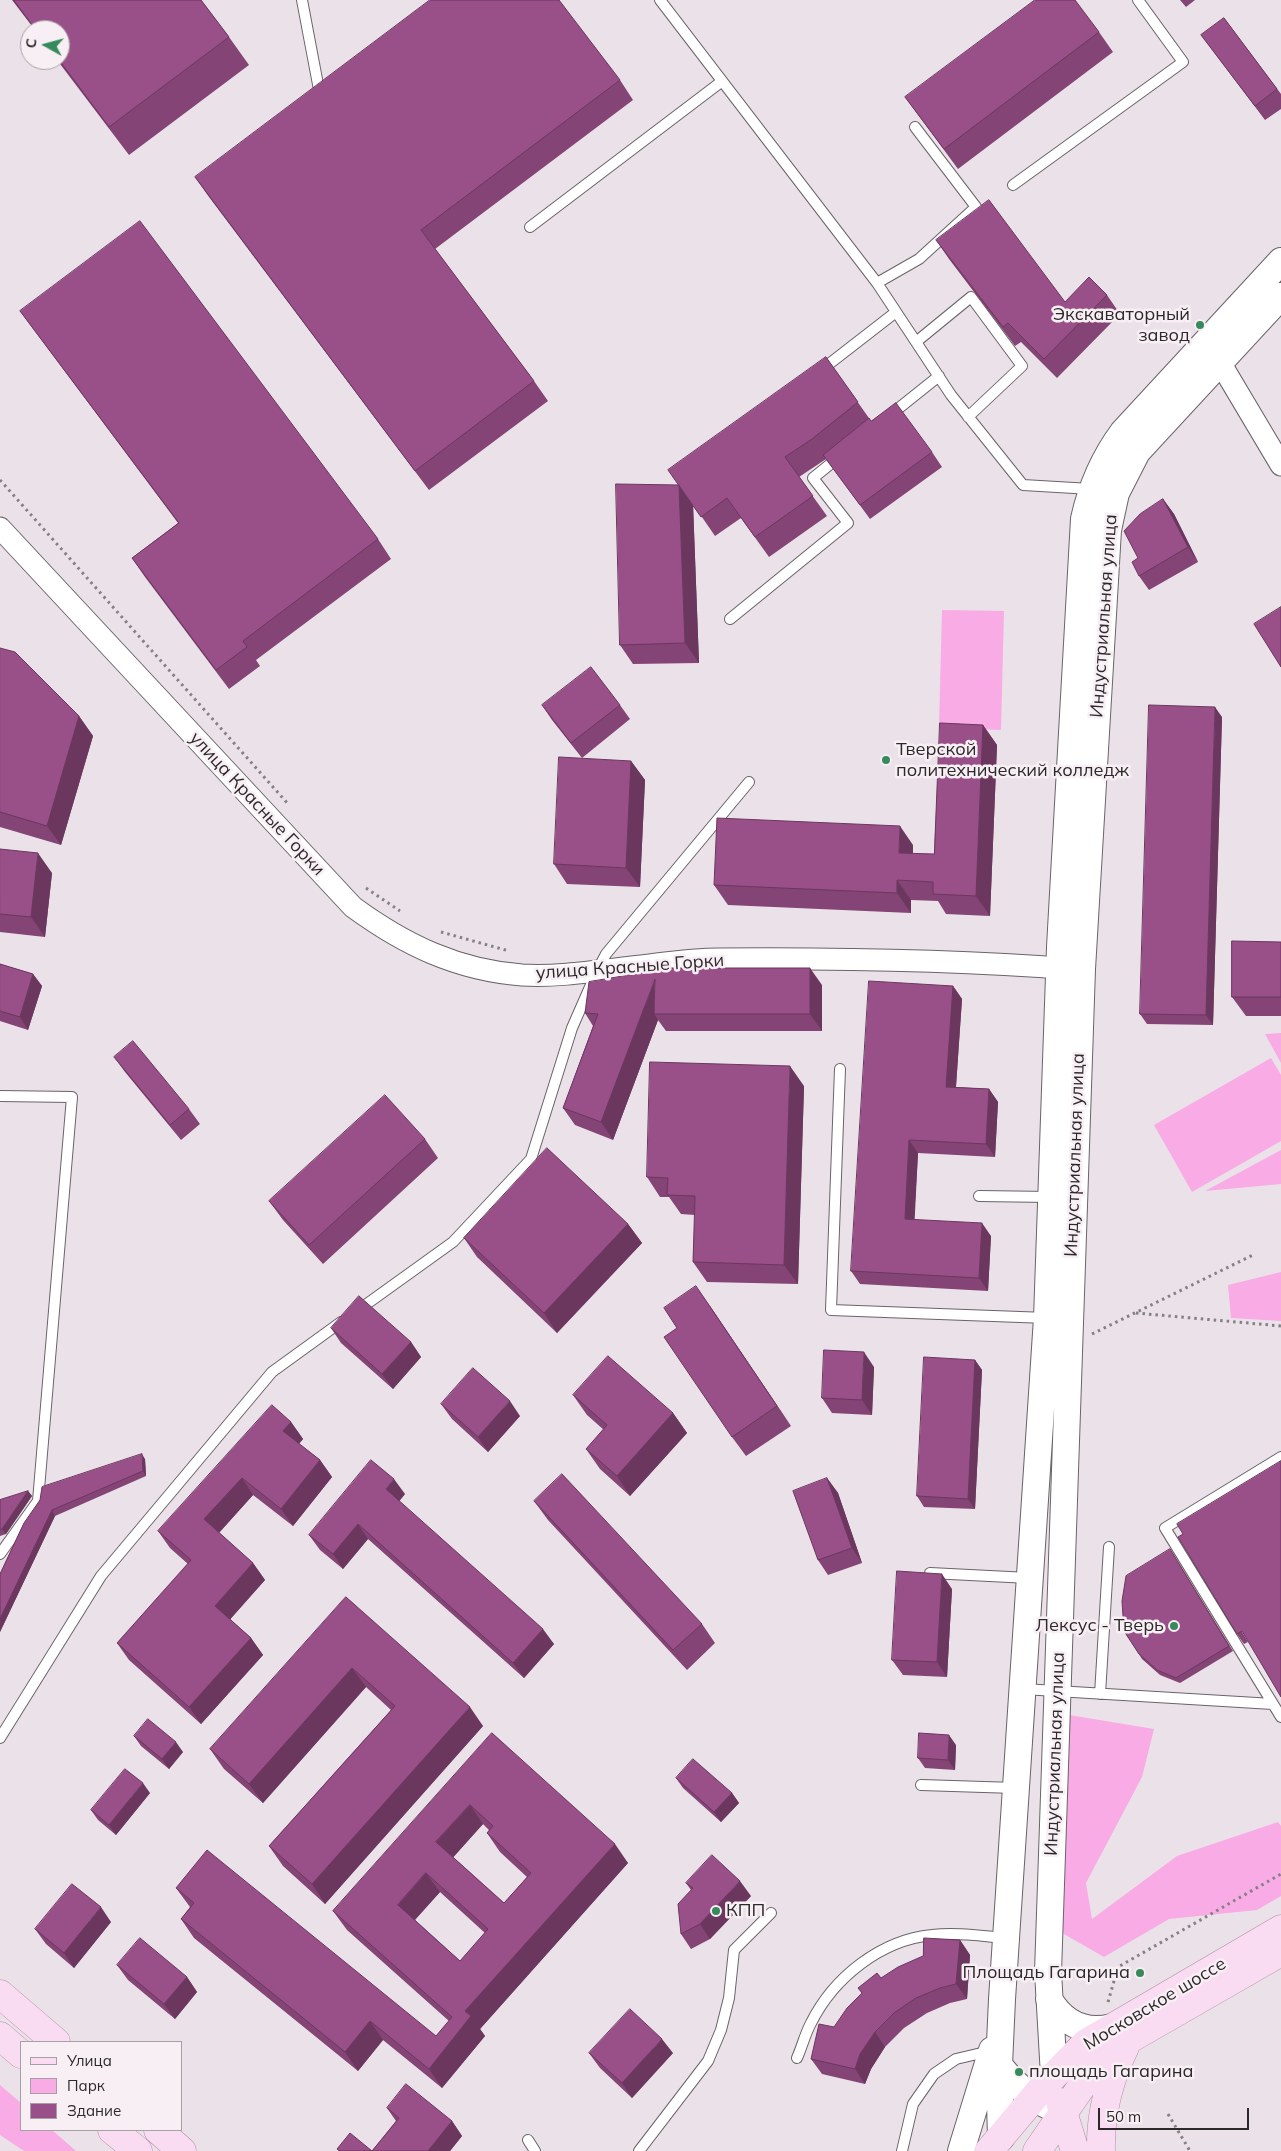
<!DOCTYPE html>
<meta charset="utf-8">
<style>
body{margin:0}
#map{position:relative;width:1281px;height:2151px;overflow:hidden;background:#eae2e8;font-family:Mulish,sans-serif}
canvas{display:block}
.legend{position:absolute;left:20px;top:2041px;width:162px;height:90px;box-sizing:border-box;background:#f8eff5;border:1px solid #a6a0a4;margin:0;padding:6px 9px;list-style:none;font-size:15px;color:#2c292b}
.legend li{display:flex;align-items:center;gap:10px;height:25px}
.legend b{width:25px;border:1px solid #a6a0a4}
.north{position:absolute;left:20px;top:20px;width:50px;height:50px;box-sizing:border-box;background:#f8eff5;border:1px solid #a6a0a4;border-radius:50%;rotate:277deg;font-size:14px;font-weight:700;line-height:20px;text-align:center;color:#2c292b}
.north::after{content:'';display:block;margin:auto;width:18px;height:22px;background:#368a5c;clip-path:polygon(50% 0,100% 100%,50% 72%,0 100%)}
.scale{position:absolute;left:1098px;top:2108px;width:151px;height:22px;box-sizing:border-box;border:2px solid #2c292b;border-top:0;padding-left:6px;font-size:15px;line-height:18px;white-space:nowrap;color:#2c292b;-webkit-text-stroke:4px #f8eff5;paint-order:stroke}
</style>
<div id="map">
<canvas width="1281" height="2151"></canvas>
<ul class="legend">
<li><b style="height:6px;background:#fadcf2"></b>Улица</li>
<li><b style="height:14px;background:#f8abe4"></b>Парк</li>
<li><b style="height:14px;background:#994f88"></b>Здание</li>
</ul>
<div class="north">С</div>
<div class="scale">50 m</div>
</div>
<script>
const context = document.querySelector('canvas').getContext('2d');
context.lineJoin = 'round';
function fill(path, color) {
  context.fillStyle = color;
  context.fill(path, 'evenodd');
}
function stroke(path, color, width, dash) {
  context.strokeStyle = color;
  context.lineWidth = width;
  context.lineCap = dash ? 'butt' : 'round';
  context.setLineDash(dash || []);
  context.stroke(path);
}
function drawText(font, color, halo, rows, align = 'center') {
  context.font = font + ' Mulish,sans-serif';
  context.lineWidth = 5;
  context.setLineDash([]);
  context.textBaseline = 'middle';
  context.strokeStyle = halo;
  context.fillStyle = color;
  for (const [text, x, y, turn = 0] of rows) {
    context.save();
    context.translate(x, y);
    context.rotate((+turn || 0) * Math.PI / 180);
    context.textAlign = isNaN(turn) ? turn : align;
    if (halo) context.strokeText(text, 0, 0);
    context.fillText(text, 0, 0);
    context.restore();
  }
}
const green = new Path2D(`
 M 942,610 L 1004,611 L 1001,730 L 939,728 Z
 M 1281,1033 L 1281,1063 L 1265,1034 Z
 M 1271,1058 L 1281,1075 L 1281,1141 L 1192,1192 L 1154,1125 Z
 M 1281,1150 L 1281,1184 L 1205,1191 Z
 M 1281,1272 L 1281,1321 L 1231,1318 L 1228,1285 Z
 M 1057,1713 L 1154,1729 L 1142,1777 L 1086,1883 L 1092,1919 L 1177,1856 L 1278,1822 L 1281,1826 L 1281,1896 L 1257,1910 L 1169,1919 L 1104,1957 L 1043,1922 Z
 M 0,2085 L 21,2103 L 21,2130 L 52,2130 L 76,2151 L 24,2151 L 0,2135 Z`);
const path = new Path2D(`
 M 0,480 L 289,805
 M 366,888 L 400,911
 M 441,932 L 509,951
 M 1136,1313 L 1281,1326
 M 1092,1334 L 1253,1255
 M 1108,2002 L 1118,1967 L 1281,1874
 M 1168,2114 L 1190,2151`);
const service = new Path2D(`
 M 302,0 L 320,95 L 322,93
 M 660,0 L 877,283 L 951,395 L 1023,485 L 1091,489
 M 1013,185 L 1183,62 L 1138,0
 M 530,227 L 721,82
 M 877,283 L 919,259 L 976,207 L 915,127
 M 916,342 L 971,297 L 1022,366 L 968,417
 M 820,371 L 896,312
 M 889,416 L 939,376
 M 730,619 L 848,523 L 813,478 L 839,457
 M 840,1069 L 831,1310 L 1047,1318
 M 0,1096 L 72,1097 L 38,1501 L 0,1554
 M 979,1196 L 1050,1197
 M 357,1311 L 453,1242 L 531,1159 L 572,1028 L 597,971 L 606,954 L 749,782
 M 1281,1457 L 1165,1528 L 1281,1717
 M 930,1573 L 1029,1578
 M 1023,1689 L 1273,1704
 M 1100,1694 L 1109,1547
 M 0,1738 L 101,1576 L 272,1372 L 341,1322
 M 921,1785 L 1015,1788
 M 797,2058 C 802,2047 805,2034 811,2023 C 834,1977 881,1940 932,1935 C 956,1932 981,1936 1005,1938
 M 528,2140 L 535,2151
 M 639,2151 L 708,2061 L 721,2030 L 729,1998 L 734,1950 L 771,1913
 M 902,2151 L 913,2104 L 934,2074 L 956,2059 L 990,2051`);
const minor = new Path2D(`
 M 1212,349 L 1281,465
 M 0,528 L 353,907 C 405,945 457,970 522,975 C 559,977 596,971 632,967 C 660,964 690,959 718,959 C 837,958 956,960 1074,969`);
const tertiary = new Path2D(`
 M 1049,1999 C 1063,2023 1084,2034 1112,2027
 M 999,2065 C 1017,2088 1036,2103 1064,2112
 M 1054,2076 L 1048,1972 L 1082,969 L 1108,530 L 1116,493 L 1137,452 L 1281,296
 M 1001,2138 L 999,2065 L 1002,1999 L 1047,1318 L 1060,947 L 1084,519 C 1091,487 1103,459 1123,432 L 1281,261
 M 961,2151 L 992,2050`);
const primary = new Path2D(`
 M 0,1994 L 56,2042
 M 0,2036 L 21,2054
 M 1060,2102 L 1075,2151
 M 112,2130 L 138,2151
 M 158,2130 L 182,2151
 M 989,2151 L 1041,2089 L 1086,2043 L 1281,1929
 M 1037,2151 L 1084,2083 L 1100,2065 L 1128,2040 L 1281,1952
 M 1101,2151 C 1100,2114 1109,2080 1125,2047`);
const wall = new Path2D(`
 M 12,0 L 201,0 L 229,37 L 249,65 L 129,155 L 57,60 L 60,60 L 60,30 L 35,30 Z
 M 1180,0 L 1195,0 L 1186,7 Z
 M 1224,18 L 1281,94 L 1281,109 L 1265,120 L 1201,35 Z
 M 1099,32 L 1113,52 L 958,169 L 905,97 Z
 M 620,80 L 633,100 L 435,249 L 534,381 L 548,401 L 429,490 L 209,197 L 195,177 Z
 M 936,240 L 1065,302 L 1107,295 L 1120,314 L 1057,378 L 1021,342 L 1015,346 L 949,259 Z
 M 20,311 L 378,539 L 391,559 L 256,660 L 260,666 L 229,689 L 145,577 L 132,558 L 178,523 L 34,330 Z
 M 826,357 L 871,421 L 932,452 L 942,467 L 870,519 L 826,459 L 799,477 L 827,516 L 769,557 L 741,518 L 715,536 L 693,504 L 699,663 L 633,664 L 620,645 L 679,485 Z
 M 1163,499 L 1174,514 L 1198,562 L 1149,590 L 1139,576 L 1138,558 Z
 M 0,648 L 79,716 L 93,736 L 61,845 L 0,827 Z
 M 542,705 L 620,705 L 630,719 L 582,758 L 552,720 Z
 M 1222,717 L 1213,1025 L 1147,1024 L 1140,1014 Z
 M 983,725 L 997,745 L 990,916 L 946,914 L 938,901 L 911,900 L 911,913 L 728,905 L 714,885 L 913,845 L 913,854 L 934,854 Z
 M 631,761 L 645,780 L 640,887 L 567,884 L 554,864 Z
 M 0,849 L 52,873 L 45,937 L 0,932 Z
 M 1281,942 L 1281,1016 L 1246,1016 L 1232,997 Z
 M 0,964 L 33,974 L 42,986 L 28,1030 L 0,1021 Z
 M 822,985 L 822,1031 L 666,1031 L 658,1020 L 613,1140 L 575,1125 L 563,1108 L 593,1026 L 585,1013 Z
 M 953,986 L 962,999 L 956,1087 L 989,1089 L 998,1102 L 995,1157 L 918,1153 L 914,1220 L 991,1236 L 988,1291 L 860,1284 L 851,1271 Z
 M 114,1057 L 189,1109 L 200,1124 L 181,1140 L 125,1072 Z
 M 804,1086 L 798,1284 L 707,1282 L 693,1262 L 695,1215 L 681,1214 L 669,1197 L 660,1197 L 647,1177 Z
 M 425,1139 L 438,1158 L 323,1264 L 283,1220 L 269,1201 Z
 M 628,1224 L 642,1243 L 557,1333 L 477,1257 L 464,1238 Z
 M 710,1306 L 791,1426 L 746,1456 L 732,1437 Z
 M 331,1328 L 411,1342 L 421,1357 L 393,1389 L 341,1343 Z
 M 975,1360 L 982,1370 L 975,1509 L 924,1507 L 917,1496 Z
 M 874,1367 L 872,1415 L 832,1413 L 822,1398 Z
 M 573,1395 L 673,1413 L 687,1433 L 630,1496 L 600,1469 L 586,1449 L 604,1430 L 587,1415 Z
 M 441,1404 L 520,1416 L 488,1452 L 452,1419 Z
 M 291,1422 L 303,1439 L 299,1444 L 320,1460 L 332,1477 L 293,1526 L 253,1495 L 219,1533 L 253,1563 L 265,1580 L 230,1619 L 251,1638 L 263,1655 L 201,1724 L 129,1660 L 117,1643 L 188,1564 L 170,1548 L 158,1531 Z
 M 145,1459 L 146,1476 L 55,1516 L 0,1632 L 0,1574 L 24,1523 Z
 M 827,1478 L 838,1493 L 862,1563 L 828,1575 L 818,1560 Z
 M 28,1491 L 32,1496 L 6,1534 L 0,1536 L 0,1500 Z
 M 405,1494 L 399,1501 L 554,1644 L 524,1678 L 368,1539 L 343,1569 L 320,1550 L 309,1535 Z
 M 534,1501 L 702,1624 L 715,1643 L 687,1670 L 548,1520 Z
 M 1183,1534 L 1248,1642 L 1244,1644 L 1237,1634 Z
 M 1173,1554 L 1233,1651 L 1180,1683 L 1160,1675 L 1142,1659 L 1124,1631 Z
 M 952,1589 L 947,1677 L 903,1675 L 892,1660 Z
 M 346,1597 L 483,1726 L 325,1904 L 283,1866 L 269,1846 L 391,1710 L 366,1687 L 263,1803 L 224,1769 L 210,1749 Z
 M 492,1733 L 628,1863 L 480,2029 L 485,2036 L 442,2088 L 383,2040 L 358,2071 L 194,1938 L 181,1919 L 190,1907 L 176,1888 L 436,2036 L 449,2021 L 347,1930 L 333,1911 ZM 483,1824 L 489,1830 L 487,1833 L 500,1852 L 527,1877 L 504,1903 L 453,1857 ZM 440,1892 L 485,1933 L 460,1961 L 415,1920 Z
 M 134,1736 L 183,1752 L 169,1769 L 141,1746 Z
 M 956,1745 L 955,1770 L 925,1768 L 918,1758 Z
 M 676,1778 L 732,1793 L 739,1803 L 721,1822 L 683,1788 Z
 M 150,1793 L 116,1835 L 98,1820 L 91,1810 Z
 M 686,1883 L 751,1896 L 710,1939 L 691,1949 L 681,1934 L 691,1890 Z
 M 111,1922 L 74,1968 L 46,1944 L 35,1929 Z
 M 960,1940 L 970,1955 L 967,1999 L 950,2003 L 927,2013 L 904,2028 L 885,2047 L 871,2069 L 865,2084 L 822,2074 L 811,2059 L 834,2027 L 881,1978 Z
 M 117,1965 L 187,1977 L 197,1992 L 175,2019 L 128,1980 Z
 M 589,2053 L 673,2053 L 632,2098 L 600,2068 Z
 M 387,2108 L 452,2121 L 462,2136 L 450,2151 L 339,2151 L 337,2149 L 372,2151 L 396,2121 Z`);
const shadedWall = new Path2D(`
 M 679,485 L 693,504 L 699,663 L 685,643 Z
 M 1163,499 L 1174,514 L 1198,562 L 1188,547 Z
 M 1215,707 L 1222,717 L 1213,1025 L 1206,1015 Z
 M 79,716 L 93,736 L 61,845 L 47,826 Z
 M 983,725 L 997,745 L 990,916 L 976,896 Z
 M 631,761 L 645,780 L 640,887 L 626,868 Z
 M 900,826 L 913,845 L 912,873 L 899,853 Z
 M 38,853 L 52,873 L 45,937 L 31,917 Z
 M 897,880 L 911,900 L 911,913 L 897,893 Z
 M 810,968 L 822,985 L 822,1031 L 810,1014 Z
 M 33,974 L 42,986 L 28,1030 L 20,1017 Z
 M 655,979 L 654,1014 L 658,1020 L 613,1140 L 601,1122 Z
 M 953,986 L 962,999 L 955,1100 L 946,1087 Z
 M 790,1066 L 804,1086 L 798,1284 L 784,1265 Z
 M 989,1089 L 998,1102 L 995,1157 L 986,1144 Z
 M 909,1140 L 918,1153 L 914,1232 L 905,1219 Z
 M 982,1223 L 991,1236 L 988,1291 L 979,1278 Z
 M 628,1224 L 642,1243 L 557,1333 L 544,1313 Z
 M 696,1286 L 710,1306 L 791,1426 L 777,1406 Z
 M 411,1342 L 421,1357 L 393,1389 L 382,1374 Z
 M 864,1352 L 874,1367 L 872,1415 L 862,1400 Z
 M 975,1360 L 982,1370 L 975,1509 L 968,1499 Z
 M 510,1401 L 520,1416 L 488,1452 L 478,1437 Z
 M 673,1413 L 687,1433 L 630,1496 L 617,1476 Z
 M 291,1422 L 303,1439 L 295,1448 L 283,1431 Z
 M 142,1454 L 145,1459 L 146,1476 L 143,1471 Z
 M 320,1460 L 332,1477 L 293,1526 L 281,1509 Z
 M 242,1478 L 253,1495 L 216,1536 L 204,1519 Z
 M 827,1478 L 838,1493 L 862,1563 L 852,1548 Z
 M 394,1479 L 405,1494 L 397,1504 L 386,1489 Z
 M 28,1491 L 32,1496 L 6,1534 L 2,1529 Z
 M 52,1510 L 55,1516 L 0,1632 L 0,1619 Z
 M 358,1524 L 368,1539 L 343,1569 L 333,1554 Z
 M 253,1563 L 265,1580 L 227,1623 L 215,1606 Z
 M 942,1574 L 952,1589 L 947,1677 L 937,1662 Z
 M 543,1629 L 554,1644 L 524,1678 L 513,1663 Z
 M 251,1638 L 263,1655 L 201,1724 L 189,1707 Z
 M 352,1668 L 366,1687 L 263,1803 L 249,1784 Z
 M 470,1707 L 483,1726 L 325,1904 L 312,1884 Z
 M 949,1735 L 956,1745 L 955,1770 L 948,1760 Z
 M 176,1742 L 183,1752 L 169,1769 L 162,1759 Z
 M 143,1783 L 150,1793 L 116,1835 L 109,1825 Z
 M 732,1793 L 739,1803 L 721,1822 L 714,1812 Z
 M 470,1805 L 483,1824 L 450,1861 L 436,1842 Z
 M 615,1844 L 628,1863 L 480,2029 L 485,2036 L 442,2088 L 429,2069 L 465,2011 Z
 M 426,1873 L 440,1892 L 411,1924 L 398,1905 Z
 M 740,1881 L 751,1896 L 710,1939 L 700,1924 Z
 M 101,1907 L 111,1922 L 74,1968 L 64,1953 Z
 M 960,1940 L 970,1955 L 967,1999 L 956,1984 Z
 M 187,1977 L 197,1992 L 175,2019 L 164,2004 Z
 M 370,2021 L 383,2040 L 358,2071 L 345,2052 Z
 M 875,2032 L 885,2047 L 871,2069 L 865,2084 L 855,2069 L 860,2054 Z
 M 662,2039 L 673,2053 L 632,2098 L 622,2083 Z
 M 452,2121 L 462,2136 L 450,2151 L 428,2151 Z`);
const building = new Path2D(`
 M 14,0 L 201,0 L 229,37 L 109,127 L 59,60 L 60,60 L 60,30 L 36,30 Z
 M 430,0 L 559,0 L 620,80 L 421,230 L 534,381 L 415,471 L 195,177 Z
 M 1035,0 L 1075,0 L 1099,32 L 944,149 L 905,97 Z
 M 1224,18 L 1277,89 L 1255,106 L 1201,35 Z
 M 989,200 L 1065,302 L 1089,277 L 1107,295 L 1044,359 L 1008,323 L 1003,327 L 936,240 Z
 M 140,221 L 378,539 L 243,641 L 247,647 L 216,670 L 132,558 L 179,523 L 20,311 Z
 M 826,357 L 858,402 L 812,439 L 785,457 L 813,496 L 755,537 L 727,498 L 701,517 L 668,470 Z
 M 896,403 L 932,452 L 860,505 L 823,455 L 869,418 L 871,421 Z
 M 616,484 L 679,485 L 685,643 L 620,645 Z
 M 1163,499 L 1188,547 L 1139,576 L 1132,562 L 1138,558 L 1124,531 L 1140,514 Z
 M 1281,607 L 1281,667 L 1254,624 Z
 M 0,648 L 15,652 L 79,716 L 47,826 L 0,812 Z
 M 591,667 L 620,705 L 571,743 L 542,705 Z
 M 1149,705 L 1215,707 L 1206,1015 L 1140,1014 Z
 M 940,723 L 983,725 L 976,896 L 933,894 L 933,882 L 897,880 L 897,893 L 714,885 L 717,818 L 900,826 L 899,853 L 934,854 Z
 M 559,757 L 631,761 L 626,868 L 554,864 Z
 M 0,849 L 38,853 L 31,917 L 0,914 Z
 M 1232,941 L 1281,942 L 1281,997 L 1232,997 Z
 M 0,964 L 33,974 L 20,1017 L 0,1011 Z
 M 671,968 L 810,968 L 810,1014 L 654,1014 L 655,979 L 601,1122 L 563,1108 L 598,1014 L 585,1013 L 589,982 Z
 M 869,981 L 953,986 L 946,1087 L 989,1089 L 986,1144 L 909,1140 L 905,1219 L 982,1223 L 979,1278 L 851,1271 Z
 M 133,1041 L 189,1109 L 170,1125 L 114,1057 Z
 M 650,1062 L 790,1066 L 784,1265 L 693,1262 L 695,1196 L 667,1195 L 668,1178 L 647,1177 Z
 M 385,1095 L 425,1139 L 309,1245 L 269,1201 Z
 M 547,1148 L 628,1224 L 544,1313 L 464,1238 Z
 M 696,1286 L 777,1406 L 732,1437 L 664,1337 L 677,1328 L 664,1308 Z
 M 359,1296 L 411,1342 L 382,1374 L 331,1328 Z
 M 824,1350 L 864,1352 L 862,1400 L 822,1398 Z
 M 608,1356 L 673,1413 L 617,1476 L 586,1449 L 607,1425 L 573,1395 Z
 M 924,1357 L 975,1360 L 968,1499 L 917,1496 Z
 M 473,1368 L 510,1401 L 478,1437 L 441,1404 Z
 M 272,1405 L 291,1422 L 283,1431 L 320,1460 L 281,1509 L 242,1478 L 204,1519 L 253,1563 L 215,1606 L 251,1638 L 189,1707 L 117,1643 L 191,1560 L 158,1531 Z
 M 142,1454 L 143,1471 L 52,1510 L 0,1619 L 0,1574 L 24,1523 L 40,1500 L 42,1487 Z
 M 371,1460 L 394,1479 L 386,1489 L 543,1629 L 513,1663 L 358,1524 L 333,1554 L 309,1535 Z
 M 1281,1461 L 1281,1697 L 1242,1631 L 1237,1634 L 1178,1537 L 1183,1534 L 1177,1524 Z
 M 562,1474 L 702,1624 L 673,1650 L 534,1501 Z
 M 827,1478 L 852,1548 L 818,1560 L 793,1491 Z
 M 28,1491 L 2,1529 L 0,1530 L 0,1500 Z
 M 1170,1549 L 1229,1646 L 1176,1678 L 1157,1670 L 1139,1654 L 1124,1631 L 1122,1601 L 1126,1576 Z
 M 897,1571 L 942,1574 L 937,1662 L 892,1660 Z
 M 346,1597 L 470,1707 L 312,1884 L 269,1846 L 395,1706 L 352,1668 L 249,1784 L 210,1749 Z
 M 148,1719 L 176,1742 L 162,1759 L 134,1736 Z
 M 492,1733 L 615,1844 L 465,2011 L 471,2016 L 429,2069 L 370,2021 L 345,2052 L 181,1919 L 194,1903 L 176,1888 L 207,1850 L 436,2036 L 452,2017 L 333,1911 ZM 470,1805 L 493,1826 L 487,1833 L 531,1873 L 504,1903 L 436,1842 ZM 426,1873 L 488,1929 L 460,1961 L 398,1905 Z
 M 919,1733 L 949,1735 L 948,1760 L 918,1758 Z
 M 693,1759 L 732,1793 L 714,1812 L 676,1778 Z
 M 125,1769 L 143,1783 L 109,1825 L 91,1810 Z
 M 712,1855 L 740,1881 L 700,1924 L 681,1934 L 678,1904 L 693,1888 L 686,1883 Z
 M 72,1884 L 101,1907 L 64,1953 L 35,1929 Z
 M 140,1938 L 187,1977 L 164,2004 L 117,1965 Z
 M 924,1938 L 960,1940 L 956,1984 L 940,1988 L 916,1998 L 894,2013 L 875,2032 L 860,2054 L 855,2069 L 811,2059 L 819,2024 L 834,2027 L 847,2008 L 862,1993 L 858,1988 L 877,1973 L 881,1978 L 898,1967 L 923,1956 Z
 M 630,2009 L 662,2039 L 622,2083 L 589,2053 Z
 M 406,2084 L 452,2121 L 428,2151 L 340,2151 L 337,2149 L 350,2133 L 372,2151 L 399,2118 L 387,2108 Z`);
const markers = [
 [1200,325,5,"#368a5c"],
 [886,760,5,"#368a5c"],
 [1174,1626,5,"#368a5c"],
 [716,1911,5,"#368a5c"],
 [1140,1973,5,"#368a5c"],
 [1019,2072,5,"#368a5c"]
];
const poiNames = [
 ["Экскаваторный",1190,315],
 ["завод",1190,336],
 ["Тверской",896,750,"left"],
 ["политехнический колледж",896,771,"left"],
 ["Лексус - Тверь",1164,1626],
 ["КПП",726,1911,"left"],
 ["Площадь Гагарина",1130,1973],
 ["площадь Гагарина",1029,2072,"left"]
];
const streetNames = [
 ["Индустриальная улица",1104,616,-86],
 ["улица Красные Горки",257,804,47],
 ["улица Красные Горки",630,967,-4],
 ["Индустриальная улица",1075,1155,-88],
 ["Индустриальная улица",1055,1754,-88],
 ["Московское шоссе",1155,2004,-31]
];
fill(green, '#f8abe4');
stroke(service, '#6a6368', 12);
stroke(minor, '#6a6368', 23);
stroke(tertiary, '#6a6368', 28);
stroke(primary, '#b08ea6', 29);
stroke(path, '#858084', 3, [2.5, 4]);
stroke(service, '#fff', 10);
stroke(minor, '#fff', 21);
stroke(tertiary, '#fff', 26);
stroke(primary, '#fadcf2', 28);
fill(wall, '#844475');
fill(shadedWall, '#6b375f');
fill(building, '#994f88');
stroke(building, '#6b375f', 1);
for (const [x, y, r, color] of markers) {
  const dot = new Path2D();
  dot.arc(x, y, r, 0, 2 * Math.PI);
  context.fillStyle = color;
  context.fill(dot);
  stroke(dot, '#f8eff5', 2);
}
drawText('18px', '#2c292b', '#f8eff5', poiNames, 'right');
drawText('18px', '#2c292b', '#f8eff5', streetNames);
</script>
